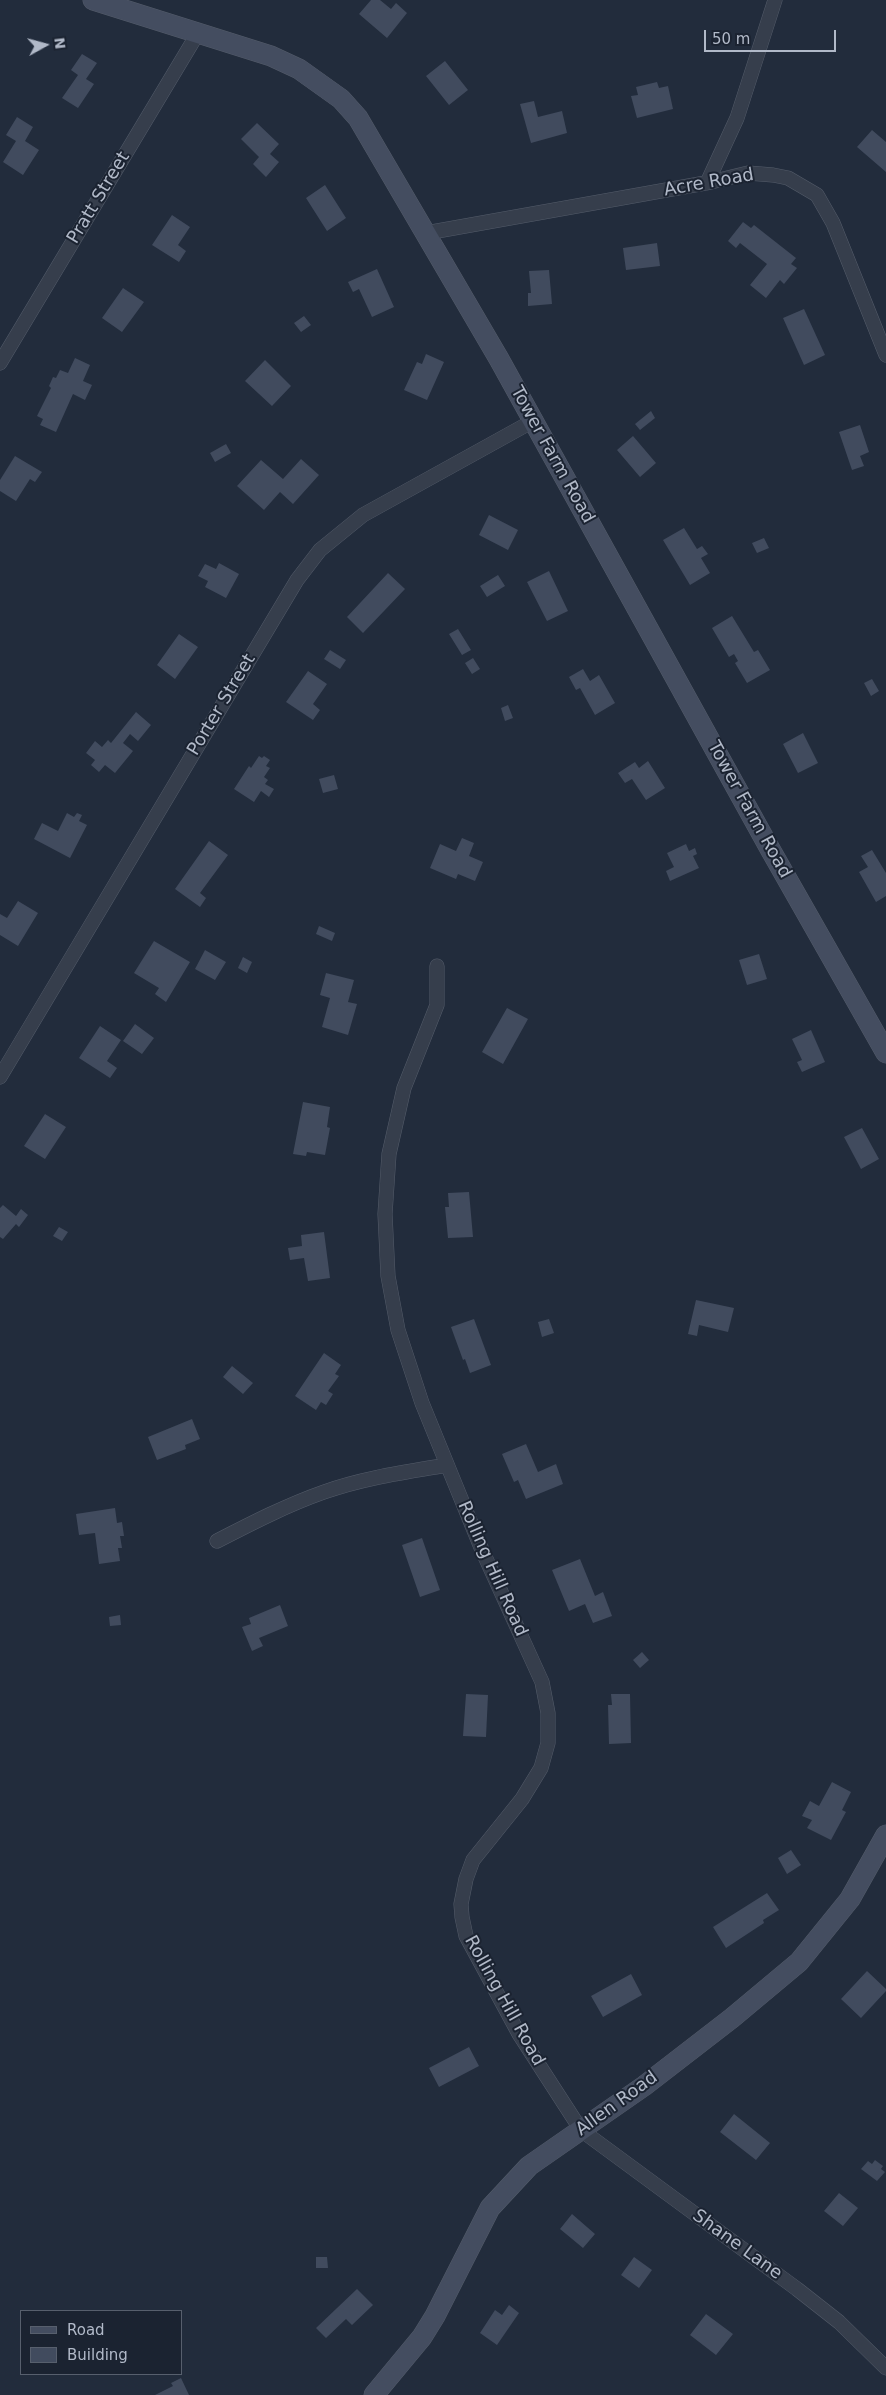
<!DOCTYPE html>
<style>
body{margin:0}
#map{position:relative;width:886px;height:2395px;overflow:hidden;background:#222c3c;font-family:"DejaVu Sans",sans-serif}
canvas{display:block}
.legend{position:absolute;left:20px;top:2310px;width:162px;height:65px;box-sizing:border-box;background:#1b2331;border:1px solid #575f6d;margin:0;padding:6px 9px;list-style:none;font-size:15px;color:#b1b9c8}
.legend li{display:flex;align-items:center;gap:10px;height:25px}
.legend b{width:25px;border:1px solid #575f6d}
.north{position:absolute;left:20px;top:20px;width:50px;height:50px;-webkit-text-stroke:4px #1b2331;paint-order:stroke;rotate:83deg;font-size:14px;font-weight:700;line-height:20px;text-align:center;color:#b1b9c8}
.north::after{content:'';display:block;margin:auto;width:18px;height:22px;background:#b1b9c8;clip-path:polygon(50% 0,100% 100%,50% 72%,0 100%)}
.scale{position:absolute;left:704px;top:30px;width:132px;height:22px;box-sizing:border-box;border:2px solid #b1b9c8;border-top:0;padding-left:6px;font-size:15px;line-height:18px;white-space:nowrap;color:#b1b9c8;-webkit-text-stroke:4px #1b2331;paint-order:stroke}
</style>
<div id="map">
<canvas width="886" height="2395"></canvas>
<ul class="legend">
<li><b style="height:6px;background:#444d60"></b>Road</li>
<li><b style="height:14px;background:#414b5e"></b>Building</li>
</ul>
<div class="north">N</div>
<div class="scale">50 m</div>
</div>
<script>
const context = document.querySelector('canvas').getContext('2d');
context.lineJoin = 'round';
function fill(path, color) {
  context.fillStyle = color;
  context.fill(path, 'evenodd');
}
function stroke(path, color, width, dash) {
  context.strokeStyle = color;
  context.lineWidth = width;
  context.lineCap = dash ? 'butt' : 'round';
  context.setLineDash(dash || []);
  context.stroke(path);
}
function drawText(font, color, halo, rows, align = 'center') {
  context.font = font + ' "DejaVu Sans",sans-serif';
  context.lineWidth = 4;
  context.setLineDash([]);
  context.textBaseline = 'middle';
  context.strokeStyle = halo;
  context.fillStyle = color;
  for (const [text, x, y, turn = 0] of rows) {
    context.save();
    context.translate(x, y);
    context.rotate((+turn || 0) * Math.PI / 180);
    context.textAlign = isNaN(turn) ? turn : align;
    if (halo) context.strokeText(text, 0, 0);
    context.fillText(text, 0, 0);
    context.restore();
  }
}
const building = new Path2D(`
 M 371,0 L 380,0 L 391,9 L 396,3 L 407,13 L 387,38 L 359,14 Z
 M 82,54 L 97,63 L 86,79 L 94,84 L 78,108 L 62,98 L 78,75 L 71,70 Z
 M 445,61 L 468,90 L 449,105 L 426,76 Z
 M 657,82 L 659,88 L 668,86 L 673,109 L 637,118 L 631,96 L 638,95 L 636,87 Z
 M 534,101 L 538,117 L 562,111 L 567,133 L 531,143 L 520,104 Z
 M 17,117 L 33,127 L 25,141 L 39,150 L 23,175 L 3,162 L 16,141 L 6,135 Z
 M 257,123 L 279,144 L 270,154 L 279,162 L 266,177 L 253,164 L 259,157 L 241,139 Z
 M 872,130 L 886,142 L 886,172 L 857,147 Z
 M 325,185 L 346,218 L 327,231 L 306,198 Z
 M 172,215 L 190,227 L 178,245 L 186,251 L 179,262 L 152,245 Z
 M 743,222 L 751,228 L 754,225 L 796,258 L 791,264 L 797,268 L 784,284 L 780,280 L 766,298 L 750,285 L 767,264 L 740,243 L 736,248 L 728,241 Z
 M 657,243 L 660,266 L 626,270 L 623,248 Z
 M 377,269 L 394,307 L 372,317 L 359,289 L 353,292 L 348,282 Z
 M 549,270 L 552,304 L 528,306 L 528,293 L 531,293 L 529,271 Z
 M 123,288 L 144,302 L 122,332 L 102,318 Z
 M 804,309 L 825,355 L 804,365 L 783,318 Z
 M 304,316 L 311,325 L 301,332 L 294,323 Z
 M 426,354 L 444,362 L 427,400 L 404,390 L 417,362 L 422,364 Z
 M 75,358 L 90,365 L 83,381 L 92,385 L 85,400 L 73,394 L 56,432 L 40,425 L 43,419 L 37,416 L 51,388 L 49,386 L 53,377 L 56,378 L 60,370 L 68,373 Z
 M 265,360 L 291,386 L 272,406 L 245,381 Z
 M 651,411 L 655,418 L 640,430 L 635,424 Z
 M 860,425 L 869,452 L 860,456 L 864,466 L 852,470 L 839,432 Z
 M 633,436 L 656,463 L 640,477 L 617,450 Z
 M 226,444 L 231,453 L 215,462 L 210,453 Z
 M 15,456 L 42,472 L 35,482 L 30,479 L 16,501 L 0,491 L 0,480 Z
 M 301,459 L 319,475 L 293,504 L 280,492 L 264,510 L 237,486 L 261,460 L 283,479 Z
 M 489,515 L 518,530 L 508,550 L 479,535 Z
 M 684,528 L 697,549 L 702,546 L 708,554 L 701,558 L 710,573 L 690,585 L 663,540 Z
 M 764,538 L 769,548 L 757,553 L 752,543 Z
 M 219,563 L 239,574 L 226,598 L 205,587 L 208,581 L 198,576 L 205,564 L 216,569 Z
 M 549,571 L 568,611 L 547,621 L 527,582 Z
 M 388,573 L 405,589 L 363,633 L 347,617 Z
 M 498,575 L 505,586 L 487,597 L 480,586 Z
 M 732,616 L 754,652 L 758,650 L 770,670 L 747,683 L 735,663 L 738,661 L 734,654 L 729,657 L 712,628 Z
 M 458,629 L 471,650 L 462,655 L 449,634 Z
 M 179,634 L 198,647 L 175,679 L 157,665 Z
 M 330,650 L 346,660 L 340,669 L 324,659 Z
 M 473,658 L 480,669 L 472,674 L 465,663 Z
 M 583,669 L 590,681 L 599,675 L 615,703 L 595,715 L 580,688 L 576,690 L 569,677 Z
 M 308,671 L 327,684 L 313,704 L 320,710 L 313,720 L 286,702 Z
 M 872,679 L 879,691 L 871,696 L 864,683 Z
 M 508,705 L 513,718 L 505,721 L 501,708 Z
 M 136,712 L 151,725 L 138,741 L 130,734 L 123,743 L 133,751 L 115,773 L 105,765 L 99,772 L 91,765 L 95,760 L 86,753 L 95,741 L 102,747 L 108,740 L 111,743 Z
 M 803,733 L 818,763 L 798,773 L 783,744 Z
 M 259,756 L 262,758 L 264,756 L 270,760 L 266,766 L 270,768 L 264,777 L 268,780 L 265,784 L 274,789 L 269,797 L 261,791 L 254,802 L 234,789 L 249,766 L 251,768 Z
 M 648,761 L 665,788 L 646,800 L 632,779 L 625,783 L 618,773 L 635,762 L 639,768 Z
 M 334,775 L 338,789 L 323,793 L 319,779 Z
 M 67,813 L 74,817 L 77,813 L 82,815 L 79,821 L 87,825 L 70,858 L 34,839 L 42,823 L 58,831 Z
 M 462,838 L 474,843 L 469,856 L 483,862 L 475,881 L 458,874 L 456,879 L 430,868 L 440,844 L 456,851 Z
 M 209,841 L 228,855 L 200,893 L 206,898 L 200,907 L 175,889 Z
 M 686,844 L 689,851 L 695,848 L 697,854 L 693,856 L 699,868 L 670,881 L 666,871 L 674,867 L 667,853 Z
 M 872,850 L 886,873 L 886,896 L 876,902 L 859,872 L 868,867 L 861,856 Z
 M 18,901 L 38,913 L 18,946 L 0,935 L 0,914 L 7,918 Z
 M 319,926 L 335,933 L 332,941 L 316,934 Z
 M 154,941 L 190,962 L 166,1002 L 155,994 L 159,988 L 134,973 Z
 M 205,950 L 226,962 L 215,980 L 195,969 Z
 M 759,954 L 767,979 L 747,985 L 739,960 Z
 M 243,957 L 252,962 L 247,973 L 238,968 Z
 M 326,973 L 354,980 L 348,1002 L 357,1004 L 348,1035 L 322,1027 L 330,998 L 320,995 Z
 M 507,1008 L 528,1019 L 503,1064 L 482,1052 Z
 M 135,1024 L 154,1038 L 142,1054 L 123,1041 Z
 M 100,1026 L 121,1040 L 107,1061 L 117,1068 L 110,1078 L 79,1058 Z
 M 811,1030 L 825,1062 L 802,1072 L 797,1062 L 802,1060 L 792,1039 Z
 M 303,1102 L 330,1107 L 327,1127 L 330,1128 L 325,1155 L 307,1152 L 306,1156 L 293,1154 Z
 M 45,1114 L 66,1127 L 45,1159 L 24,1146 Z
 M 862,1128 L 879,1159 L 861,1169 L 844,1137 Z
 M 469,1192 L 473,1237 L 448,1238 L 445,1207 L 449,1207 L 448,1193 Z
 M 3,1205 L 16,1216 L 21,1209 L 28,1215 L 19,1227 L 16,1224 L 3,1239 L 0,1237 L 0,1208 Z
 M 59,1227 L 68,1232 L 62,1241 L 53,1236 Z
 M 324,1232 L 330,1278 L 308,1281 L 304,1258 L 290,1260 L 288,1248 L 302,1246 L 301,1235 Z
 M 696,1300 L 734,1308 L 728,1332 L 699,1325 L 697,1336 L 688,1334 Z
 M 474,1319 L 491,1365 L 470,1373 L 465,1359 L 463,1360 L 451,1327 Z
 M 549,1319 L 554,1333 L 542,1337 L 538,1322 Z
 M 324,1353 L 341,1365 L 335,1374 L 339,1376 L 328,1391 L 333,1394 L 326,1405 L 321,1402 L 316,1410 L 295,1396 Z
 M 232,1366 L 253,1383 L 243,1394 L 223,1377 Z
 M 192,1419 L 200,1439 L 185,1445 L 186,1449 L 157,1460 L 148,1437 Z
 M 526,1444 L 538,1472 L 556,1464 L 563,1484 L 526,1499 L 518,1480 L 514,1482 L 502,1454 Z
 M 115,1508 L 117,1523 L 122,1522 L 124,1536 L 120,1536 L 122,1548 L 118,1548 L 120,1561 L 99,1564 L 95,1533 L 79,1535 L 76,1514 Z
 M 422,1538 L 440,1590 L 420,1597 L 402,1545 Z
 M 580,1559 L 595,1596 L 603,1592 L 612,1616 L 593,1623 L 585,1604 L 569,1611 L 552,1570 Z
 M 280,1605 L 288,1626 L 259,1638 L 263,1646 L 252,1651 L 242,1627 L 251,1624 L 249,1618 Z
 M 120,1615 L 121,1625 L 110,1626 L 109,1617 Z
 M 642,1652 L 649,1660 L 640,1668 L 633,1660 Z
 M 466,1694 L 488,1695 L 486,1737 L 463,1736 Z
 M 611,1694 L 630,1694 L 631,1743 L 609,1744 L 608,1705 L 612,1705 Z
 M 832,1782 L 851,1792 L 842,1810 L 846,1812 L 831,1840 L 807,1828 L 812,1820 L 802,1816 L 810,1801 L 819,1806 Z
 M 791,1850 L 801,1865 L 787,1874 L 778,1858 Z
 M 767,1893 L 779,1910 L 763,1920 L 764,1923 L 726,1948 L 713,1927 Z
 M 867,1971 L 886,1989 L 886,1991 L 861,2018 L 841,1999 Z
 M 631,1974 L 642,1995 L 603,2017 L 591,1996 Z
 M 469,2047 L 479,2066 L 439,2087 L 429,2068 Z
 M 734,2114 L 770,2143 L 756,2160 L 720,2132 Z
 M 875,2160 L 883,2166 L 881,2169 L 885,2172 L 877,2181 L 861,2169 L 868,2161 L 872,2164 Z
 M 839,2193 L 858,2208 L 843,2226 L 824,2211 Z
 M 572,2214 L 595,2234 L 583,2248 L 560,2229 Z
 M 316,2257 L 327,2257 L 328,2268 L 316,2268 Z
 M 634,2257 L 652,2270 L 639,2288 L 621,2275 Z
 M 357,2289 L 373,2305 L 352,2325 L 346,2319 L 326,2338 L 316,2328 Z
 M 509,2305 L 519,2313 L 497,2345 L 480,2333 L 495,2310 L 502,2315 Z
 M 706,2314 L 733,2334 L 716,2355 L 690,2335 Z
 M 181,2378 L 189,2395 L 155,2395 L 173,2386 L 171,2383 Z`);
const street = new Path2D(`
 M 707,183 L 737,118 L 775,0
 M 426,233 L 711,182 L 748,173 L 773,175 L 788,178 L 817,195 L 833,223 L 886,355
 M 0,363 L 198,33
 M 437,966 L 437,1005 L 404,1088 L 389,1154 L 385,1214 L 388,1276 L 398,1330 L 422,1403 L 482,1550 L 542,1682 L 548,1713 L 548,1743 L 541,1768 L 522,1799 L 473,1860 L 466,1879 L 461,1904 L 462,1917 L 466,1936 L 519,2034 L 581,2130 L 797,2289 L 839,2322 L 886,2368
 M 0,1077 L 297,580 L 320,550 L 363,515 L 533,421
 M 217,1541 C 252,1523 287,1505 324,1492 C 363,1478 406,1472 447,1465`);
const secondary = new Path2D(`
 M 93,0 L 271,56 L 299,69 L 341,99 L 358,118 L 499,359 L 770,849 L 886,1053
 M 374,2395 L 422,2337 L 435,2316 L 490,2208 L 529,2166 L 644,2086 L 732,2018 L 799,1962 L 850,1899 L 886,1835`);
const streetNames = [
 ["Acre Road",709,183,-10],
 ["Pratt Street",99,198,-59],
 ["Tower Farm Road",552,455,61],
 ["Porter Street",222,705,-59],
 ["Tower Farm Road",749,810,61],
 ["Rolling Hill Road",492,1569,66],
 ["Rolling Hill Road",504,2001,61],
 ["Allen Road",617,2104,-36],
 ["Shane Lane",737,2245,36]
];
fill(building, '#414b5e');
stroke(street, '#545c6a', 15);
stroke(secondary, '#545c6a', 21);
stroke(street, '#363e4c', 14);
stroke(secondary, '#444d60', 20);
drawText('18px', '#b1b9c8', '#1b2331', streetNames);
</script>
